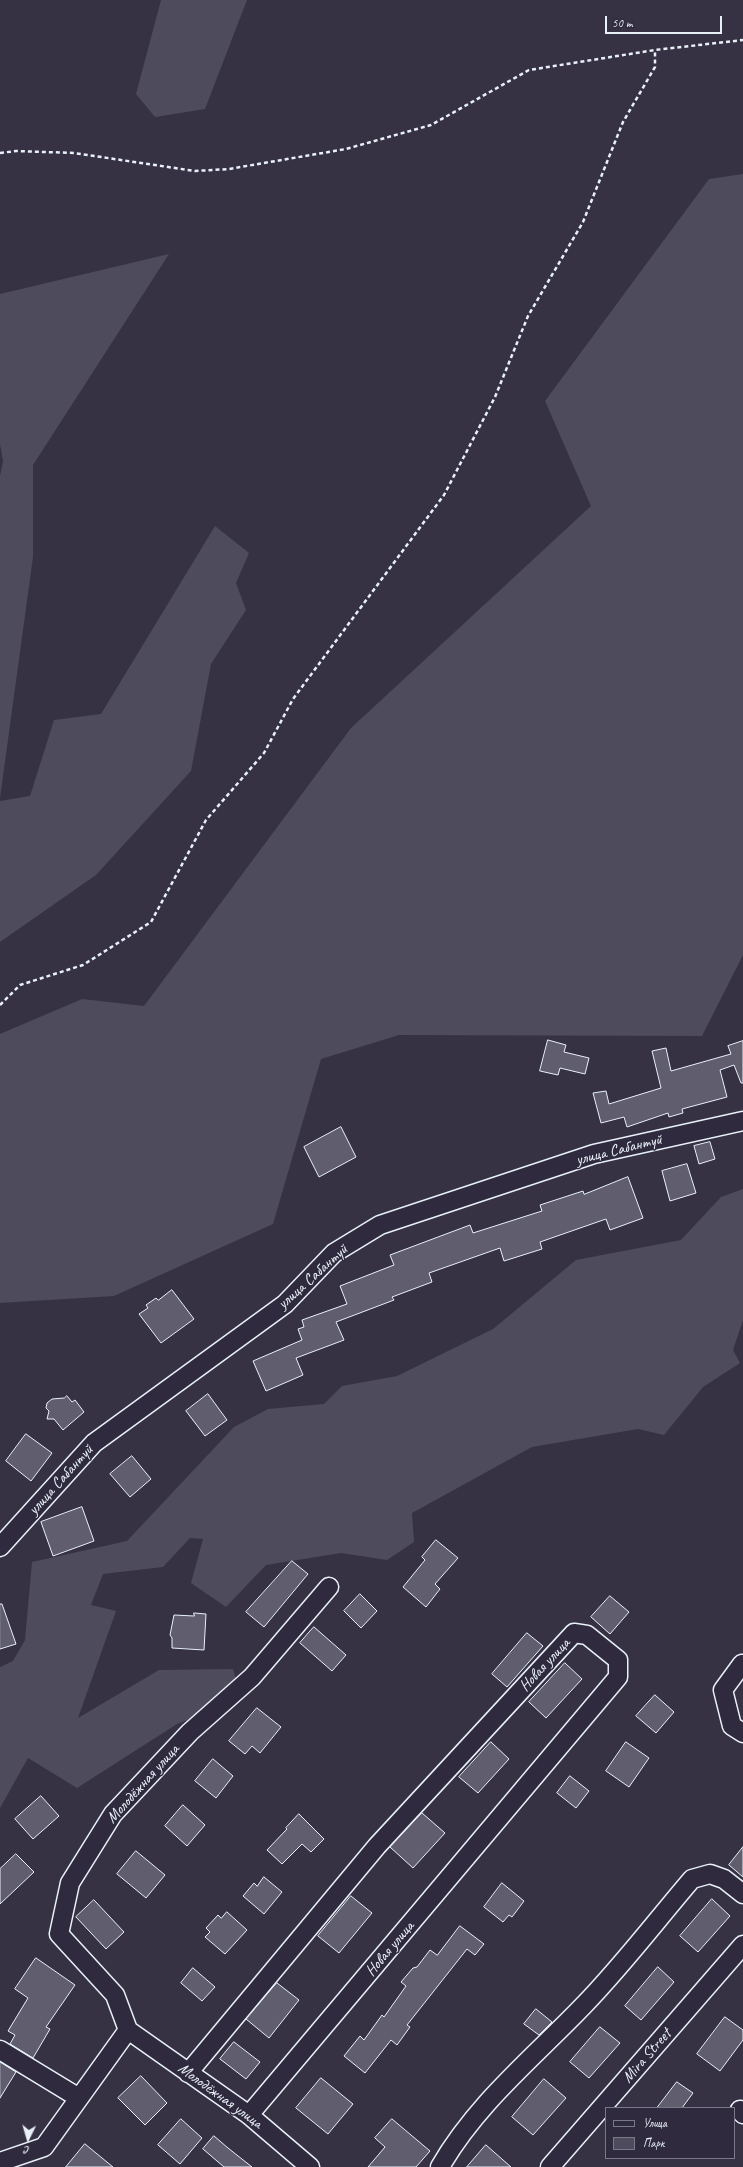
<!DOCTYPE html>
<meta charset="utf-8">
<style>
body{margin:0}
#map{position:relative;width:743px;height:2167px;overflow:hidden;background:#363244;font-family:Caveat,sans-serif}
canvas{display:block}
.legend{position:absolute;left:605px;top:2107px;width:130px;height:52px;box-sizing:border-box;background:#2f2a3d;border:1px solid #797a88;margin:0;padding:5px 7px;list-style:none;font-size:12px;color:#e8f1f8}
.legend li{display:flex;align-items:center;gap:8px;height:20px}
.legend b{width:20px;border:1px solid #797a88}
.north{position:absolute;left:8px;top:2119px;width:40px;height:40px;-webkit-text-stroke:3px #2f2a3d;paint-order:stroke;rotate:185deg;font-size:11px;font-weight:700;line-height:16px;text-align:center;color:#e8f1f8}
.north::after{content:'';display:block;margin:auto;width:14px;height:18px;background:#e8f1f8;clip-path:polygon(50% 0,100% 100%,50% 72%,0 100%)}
.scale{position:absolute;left:605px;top:16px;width:117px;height:18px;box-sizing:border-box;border:2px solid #e8f1f8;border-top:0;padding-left:5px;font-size:12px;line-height:14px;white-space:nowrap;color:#e8f1f8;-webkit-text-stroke:3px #2f2a3d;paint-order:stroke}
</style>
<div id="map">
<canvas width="743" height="2167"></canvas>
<ul class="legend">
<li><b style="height:5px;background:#2f2a3d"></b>Улица</li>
<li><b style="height:11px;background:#4d4b5c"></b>Парк</li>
</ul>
<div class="north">С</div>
<div class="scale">50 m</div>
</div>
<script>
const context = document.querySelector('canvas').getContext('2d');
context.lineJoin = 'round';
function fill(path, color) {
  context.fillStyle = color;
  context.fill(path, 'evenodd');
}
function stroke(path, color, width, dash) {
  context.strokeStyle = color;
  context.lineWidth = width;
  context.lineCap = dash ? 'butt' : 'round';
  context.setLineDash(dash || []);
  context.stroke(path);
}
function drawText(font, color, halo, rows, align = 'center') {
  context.font = font + ' Caveat,sans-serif';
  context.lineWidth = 3;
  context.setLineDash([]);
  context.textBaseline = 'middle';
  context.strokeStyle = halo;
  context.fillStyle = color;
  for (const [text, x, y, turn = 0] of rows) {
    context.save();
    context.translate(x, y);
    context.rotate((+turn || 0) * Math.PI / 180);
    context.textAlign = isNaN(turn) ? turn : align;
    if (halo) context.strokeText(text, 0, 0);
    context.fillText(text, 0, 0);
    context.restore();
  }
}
const green = new Path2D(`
 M 161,0 L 247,0 L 205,109 L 155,117 L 136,94 Z
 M 743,174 L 743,955 L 702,1036 L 399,1035 L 321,1059 L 273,1224 L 114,1296 L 0,1303 L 0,1034 L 82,999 L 144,1006 L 351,728 L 591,506 L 545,401 L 709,179 Z
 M 169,254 L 33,465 L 33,557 L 0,798 L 0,476 L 3,461 L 0,444 L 0,294 Z
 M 215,526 L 249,553 L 236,583 L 246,610 L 211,664 L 191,771 L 96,875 L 0,942 L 0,801 L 30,796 L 54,720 L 101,714 Z
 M 743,1189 L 743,1320 L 733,1350 L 740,1363 L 703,1387 L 664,1435 L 638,1429 L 532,1447 L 412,1513 L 414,1542 L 387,1560 L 341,1553 L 266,1565 L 226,1607 L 191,1583 L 203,1539 L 190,1538 L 163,1567 L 103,1574 L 91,1605 L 116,1611 L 78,1718 L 159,1670 L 233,1669 L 239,1689 L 230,1704 L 177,1724 L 77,1788 L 28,1758 L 0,1808 L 0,1667 L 13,1661 L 25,1640 L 32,1562 L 127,1541 L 234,1427 L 268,1409 L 324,1404 L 342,1386 L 397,1376 L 493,1329 L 576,1260 L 681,1240 L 721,1197 Z`);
const building = new Path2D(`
 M 548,1040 L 566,1045 L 564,1052 L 589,1058 L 585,1074 L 560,1068 L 558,1075 L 540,1071 Z
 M 743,1041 L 743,1083 L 741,1083 L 734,1065 L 720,1070 L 727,1097 L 682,1109 L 683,1113 L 669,1117 L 668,1113 L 627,1127 L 624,1117 L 601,1123 L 593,1093 L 606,1091 L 609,1104 L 661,1088 L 652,1051 L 666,1048 L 671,1071 L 731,1054 L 728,1046 Z
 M 341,1127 L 356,1157 L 319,1177 L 304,1147 Z
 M 710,1142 L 715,1159 L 699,1164 L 694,1146 Z
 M 687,1164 L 696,1193 L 670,1201 L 662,1171 Z
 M 628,1177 L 643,1218 L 610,1230 L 606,1219 L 540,1242 L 542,1249 L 504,1261 L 500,1248 L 429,1273 L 432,1282 L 392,1297 L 394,1300 L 336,1322 L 344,1340 L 296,1358 L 303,1375 L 266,1391 L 253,1361 L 302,1340 L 298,1329 L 304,1327 L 302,1320 L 347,1304 L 340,1286 L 394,1265 L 390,1255 L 470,1225 L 473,1233 L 542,1211 L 540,1205 L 583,1191 L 584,1194 Z
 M 172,1290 L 194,1319 L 161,1343 L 139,1314 L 148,1308 L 146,1305 L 156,1298 L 158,1300 Z
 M 208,1394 L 227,1420 L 205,1436 L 186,1411 Z
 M 67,1396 L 72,1402 L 75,1400 L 84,1412 L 63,1430 L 54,1419 L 47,1419 L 49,1411 L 46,1408 L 47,1403 L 52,1399 L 64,1398 Z
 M 26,1434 L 52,1453 L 31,1481 L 6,1461 Z
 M 132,1456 L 151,1479 L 130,1497 L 110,1474 Z
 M 82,1507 L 94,1541 L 53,1556 L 41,1522 Z
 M 436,1540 L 458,1558 L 435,1584 L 440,1589 L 426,1607 L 403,1587 L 425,1560 L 422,1557 Z
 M 292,1561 L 308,1574 L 264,1627 L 246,1612 Z
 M 360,1594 L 377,1611 L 361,1628 L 344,1611 Z
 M 610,1596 L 629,1612 L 610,1634 L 591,1617 Z
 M 0,1604 L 2,1604 L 16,1644 L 0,1649 Z
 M 194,1613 L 206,1614 L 204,1650 L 172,1648 L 172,1638 L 170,1635 L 174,1615 L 194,1616 Z
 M 314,1627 L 346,1655 L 332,1671 L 300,1643 Z
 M 527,1633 L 543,1646 L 507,1687 L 492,1674 Z
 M 565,1663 L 582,1679 L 546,1718 L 529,1702 Z
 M 655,1695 L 674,1712 L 656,1733 L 636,1716 Z
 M 257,1708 L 281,1727 L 260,1753 L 252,1746 L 245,1754 L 229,1741 Z
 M 491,1742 L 509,1759 L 478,1793 L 459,1777 Z
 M 626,1742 L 649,1758 L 629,1787 L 606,1771 Z
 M 213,1759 L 233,1776 L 216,1798 L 195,1781 Z
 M 570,1776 L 589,1791 L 576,1808 L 557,1793 Z
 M 41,1796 L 59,1816 L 33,1839 L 15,1819 Z
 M 183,1805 L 205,1825 L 187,1846 L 165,1826 Z
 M 422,1813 L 445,1833 L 413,1868 L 390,1847 Z
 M 299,1814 L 324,1839 L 311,1852 L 302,1844 L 282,1864 L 267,1850 L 287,1829 L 286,1828 Z
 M 743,1847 L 743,1877 L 729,1865 Z
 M 136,1851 L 165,1875 L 146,1898 L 117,1874 Z
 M 16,1854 L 34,1872 L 0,1904 L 0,1869 Z
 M 264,1877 L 282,1892 L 264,1914 L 243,1896 L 254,1883 L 257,1886 Z
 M 502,1883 L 524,1901 L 512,1917 L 509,1915 L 503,1922 L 484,1907 Z
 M 351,1896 L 372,1913 L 339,1953 L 318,1936 Z
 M 712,1899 L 730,1916 L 698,1952 L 680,1936 Z
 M 94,1900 L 124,1932 L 106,1949 L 76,1917 Z
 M 227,1912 L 247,1930 L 225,1954 L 205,1937 L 210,1932 L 206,1928 L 218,1915 L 221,1918 Z
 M 460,1926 L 484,1944 L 475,1955 L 467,1949 L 407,2025 L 410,2027 L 397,2045 L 391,2040 L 365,2073 L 344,2056 L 360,2036 L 364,2040 L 382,2015 L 384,2017 L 406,1986 L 401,1982 L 413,1968 L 417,1967 L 430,1950 L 437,1955 Z
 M 36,1958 L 75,1985 L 46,2027 L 50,2029 L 33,2058 L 10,2044 L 15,2035 L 8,2031 L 28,1998 L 15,1989 Z
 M 658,1967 L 674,1982 L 641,2020 L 625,2006 Z
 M 193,1968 L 215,1987 L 202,2001 L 181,1983 Z
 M 277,1983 L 299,2000 L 269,2038 L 246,2019 Z
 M 536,2009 L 552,2022 L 539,2035 L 524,2024 Z
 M 725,2017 L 743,2030 L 743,2040 L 720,2071 L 697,2054 Z
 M 600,2027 L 620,2043 L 589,2078 L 570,2062 Z
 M 234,2042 L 260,2062 L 246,2079 L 220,2059 Z
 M 0,2062 L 16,2072 L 0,2098 Z
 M 141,2076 L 167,2103 L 145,2125 L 118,2098 Z
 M 321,2078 L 353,2104 L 328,2134 L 296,2108 Z
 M 544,2079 L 566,2098 L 533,2135 L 512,2117 Z
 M 677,2082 L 693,2093 L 682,2108 L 657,2108 Z
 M 181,2119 L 202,2138 L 180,2164 L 158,2145 Z
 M 392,2119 L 430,2151 L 416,2167 L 368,2167 L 385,2147 L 375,2138 Z
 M 214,2136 L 228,2148 L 252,2167 L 224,2167 L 203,2149 Z
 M 85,2144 L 113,2167 L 66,2167 Z
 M 486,2145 L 511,2167 L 467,2167 Z`);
const path = new Path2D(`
 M 0,153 L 16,151 L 74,153 L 195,171 L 229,169 L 346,149 L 431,125 L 529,70 L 655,50 L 743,40
 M 0,1005 L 20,985 L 83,965 L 151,922 L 206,820 L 264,753 L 293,699 L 444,495 L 495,397 L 528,316 L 583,222 L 623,122 L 655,67 L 655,50`);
const minor = new Path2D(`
 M 0,1547 L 94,1443 L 285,1304 L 334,1253 L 380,1225 L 594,1154 L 743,1121
 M 742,1664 L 723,1690 L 732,1726 L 743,1733
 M 128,2030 L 115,1995 L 59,1934 L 70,1883 L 113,1814 L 190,1732 L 252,1677 L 329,1587
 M 0,2050 L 79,2098
 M 188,2073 L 377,1846 L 574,1633 L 587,1635 L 618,1660 L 618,1677 L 249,2115
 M 740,2110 L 743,2114
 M 0,2162 L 44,2147 L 128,2030 L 249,2115 L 310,2167
 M 440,2167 C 476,2104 533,2058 583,2006 C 622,1966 656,1921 692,1879 L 710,1874 L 724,1879 L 743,1894
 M 550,2167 L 743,1945`);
const streetNames = [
 ["улица Сабантуй",619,1150,-14],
 ["улица Сабантуй",313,1277,-42],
 ["улица Сабантуй",61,1480,-48],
 ["Новая улица",545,1665,-47],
 ["Молодёжная улица",143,1784,-48],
 ["Новая улица",390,1949,-50],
 ["Mira Street",647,2056,-49],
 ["Молодёжная улица",220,2096,36]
];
fill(green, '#4d4b5c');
fill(building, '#605e6e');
stroke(building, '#e8f1f8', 1);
stroke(minor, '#e8f1f8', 21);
stroke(path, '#e8f1f8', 2.5, [4, 3]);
stroke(minor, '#2f2a3d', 18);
drawText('16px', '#e8f1f8', '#2f2a3d', streetNames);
</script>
